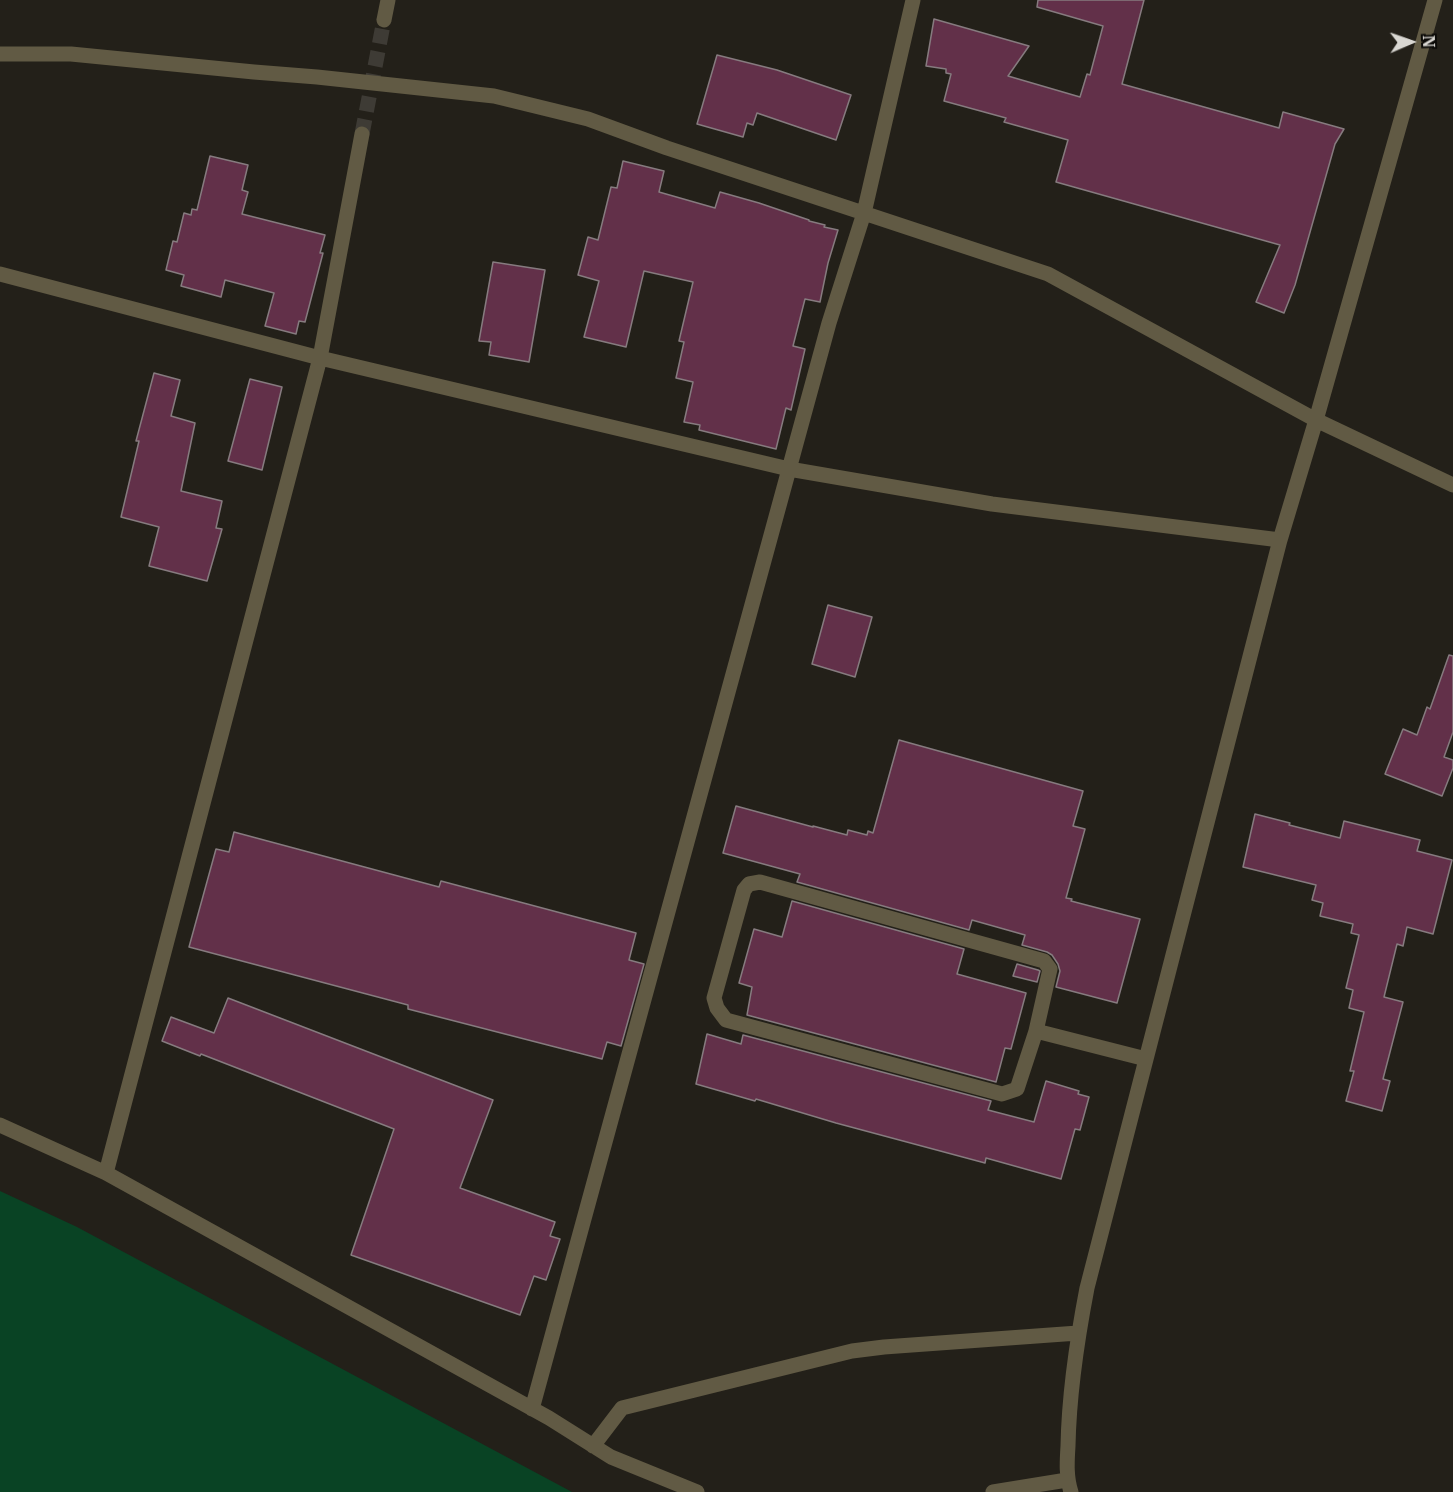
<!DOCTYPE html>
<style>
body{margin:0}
#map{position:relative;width:1453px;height:1492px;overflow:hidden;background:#232019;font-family:"IBM Plex Serif",serif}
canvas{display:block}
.north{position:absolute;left:1381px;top:12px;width:60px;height:60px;-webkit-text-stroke:4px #0b0a07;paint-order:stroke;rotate:88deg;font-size:16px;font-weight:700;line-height:24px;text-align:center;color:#d9d7d2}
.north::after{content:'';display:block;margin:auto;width:21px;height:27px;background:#d9d7d2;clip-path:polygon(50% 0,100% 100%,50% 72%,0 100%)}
</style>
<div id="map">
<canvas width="1453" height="1492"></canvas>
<div class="north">N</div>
</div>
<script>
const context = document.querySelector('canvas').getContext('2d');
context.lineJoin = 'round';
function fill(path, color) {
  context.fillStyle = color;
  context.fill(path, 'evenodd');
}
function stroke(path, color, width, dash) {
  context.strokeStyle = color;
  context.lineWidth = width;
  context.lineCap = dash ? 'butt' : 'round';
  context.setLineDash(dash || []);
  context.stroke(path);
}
const green = new Path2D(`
 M 0,1191 L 77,1227 L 572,1492 L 0,1492 Z`);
const building = new Path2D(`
 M 1038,0 L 1144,0 L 1122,84 L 1279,128 L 1283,112 L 1344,129 L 1335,144 L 1295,285 L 1284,313 L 1256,302 L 1280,245 L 1056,182 L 1068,140 L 1004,122 L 1006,118 L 944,101 L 951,74 L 946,73 L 946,69 L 926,66 L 934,19 L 1029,46 L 1008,76 L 1080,97 L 1087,74 L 1090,75 L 1103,26 L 1037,7 Z
 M 717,55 L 777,70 L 851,95 L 836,140 L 757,113 L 753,125 L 747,123 L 743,137 L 697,124 Z
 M 210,156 L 248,165 L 242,190 L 248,192 L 242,214 L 325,235 L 320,253 L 323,253 L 305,322 L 299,321 L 296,334 L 265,326 L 274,293 L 225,280 L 221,297 L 181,286 L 184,275 L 166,270 L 173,241 L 177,242 L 184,213 L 191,215 L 192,209 L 197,210 Z
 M 623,161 L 664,171 L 659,192 L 715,208 L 720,192 L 759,203 L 809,220 L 809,221 L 825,225 L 824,227 L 838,230 L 828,263 L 820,302 L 805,299 L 793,346 L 805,349 L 791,410 L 786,408 L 776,449 L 699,430 L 700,425 L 684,422 L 693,382 L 676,378 L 684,342 L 679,341 L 693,282 L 644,271 L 626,347 L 584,337 L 599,281 L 578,275 L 588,237 L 598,240 L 611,187 L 617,188 Z
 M 493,262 L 545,270 L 529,362 L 489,355 L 491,342 L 479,341 Z
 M 154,373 L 180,380 L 171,416 L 195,423 L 181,491 L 222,501 L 216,528 L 222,529 L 207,581 L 149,566 L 159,527 L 121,517 L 139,441 L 136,441 Z
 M 250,379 L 282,387 L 262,470 L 228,461 Z
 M 828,605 L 872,617 L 855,677 L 812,664 Z
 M 1449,655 L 1453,656 L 1453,732 L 1444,757 L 1453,760 L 1453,768 L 1442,796 L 1385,774 L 1403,729 L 1417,735 L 1427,707 L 1430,709 Z
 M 899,740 L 1083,791 L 1073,826 L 1085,829 L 1066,898 L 1072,899 L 1071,901 L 1140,919 L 1117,1003 L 1056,987 L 1060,971 L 1058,964 L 1052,955 L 1047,952 L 1022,945 L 1025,935 L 972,920 L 969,930 L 797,882 L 800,874 L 723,853 L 736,806 L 813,827 L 813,826 L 847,835 L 848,830 L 867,835 L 868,831 L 873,833 Z
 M 1255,814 L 1290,823 L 1289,825 L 1340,838 L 1344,821 L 1420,840 L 1417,851 L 1452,860 L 1433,934 L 1407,927 L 1403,946 L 1397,944 L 1384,997 L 1403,1002 L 1383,1079 L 1390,1081 L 1382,1111 L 1346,1101 L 1354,1071 L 1350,1071 L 1364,1012 L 1349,1008 L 1353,990 L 1346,988 L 1359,935 L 1351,933 L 1353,924 L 1320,916 L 1323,903 L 1312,900 L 1316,885 L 1243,867 Z
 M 234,832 L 439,887 L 441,881 L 636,933 L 629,960 L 644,964 L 621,1046 L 607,1042 L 602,1059 L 408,1009 L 408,1005 L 189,947 L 216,849 L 229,852 Z
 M 792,901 L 964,949 L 957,974 L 1026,993 L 1011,1049 L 1005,1048 L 996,1082 L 747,1015 L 752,987 L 739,983 L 754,929 L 782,937 Z
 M 1017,964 L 1038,970 L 1040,971 L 1037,982 L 1013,976 Z
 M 228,998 L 493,1100 L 460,1188 L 555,1222 L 550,1236 L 560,1239 L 546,1280 L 534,1276 L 520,1315 L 351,1255 L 394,1129 L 201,1054 L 200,1056 L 162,1041 L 171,1017 L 214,1033 Z
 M 707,1034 L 741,1044 L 743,1035 L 991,1101 L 988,1110 L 1034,1122 L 1046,1081 L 1079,1091 L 1078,1094 L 1089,1097 L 1080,1130 L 1075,1129 L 1061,1179 L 986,1158 L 985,1163 L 836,1123 L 756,1099 L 755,1101 L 696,1084 Z`);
const minorTunnel = new Path2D(`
 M 362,134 L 384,20`);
const minor = new Path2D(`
 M 384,20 L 388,0
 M 0,54 L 71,54 L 254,72 L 317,77 L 494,96 L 588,119 L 667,148 L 1048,274 L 1316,420 L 1453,485
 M 0,274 L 320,358 L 789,469 L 992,504 L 1280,540
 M 1036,1031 L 1017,1089 L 1002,1094 L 726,1020 L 717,1008 L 714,998 L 744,890 L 749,884 L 760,882 L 1044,961 L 1050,969 L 1036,1031 L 1146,1059
 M 0,1125 L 106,1173 L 549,1418 L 611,1457 L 697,1492
 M 106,1173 L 320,358 L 362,134
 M 532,1409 L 829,323 L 864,213 L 913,0
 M 593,1446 L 622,1408 L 852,1351 L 884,1347 L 1078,1333
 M 993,1492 L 1067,1480
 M 1071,1492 C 1066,1477 1067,1462 1068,1446 C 1069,1393 1077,1340 1087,1288 L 1280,540 L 1316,420 L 1435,0`);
fill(green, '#094324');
fill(building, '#623049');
stroke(building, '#867b7f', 1.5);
stroke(minorTunnel, '#3e3b35', 15, [15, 8]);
stroke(minor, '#615a44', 15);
</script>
